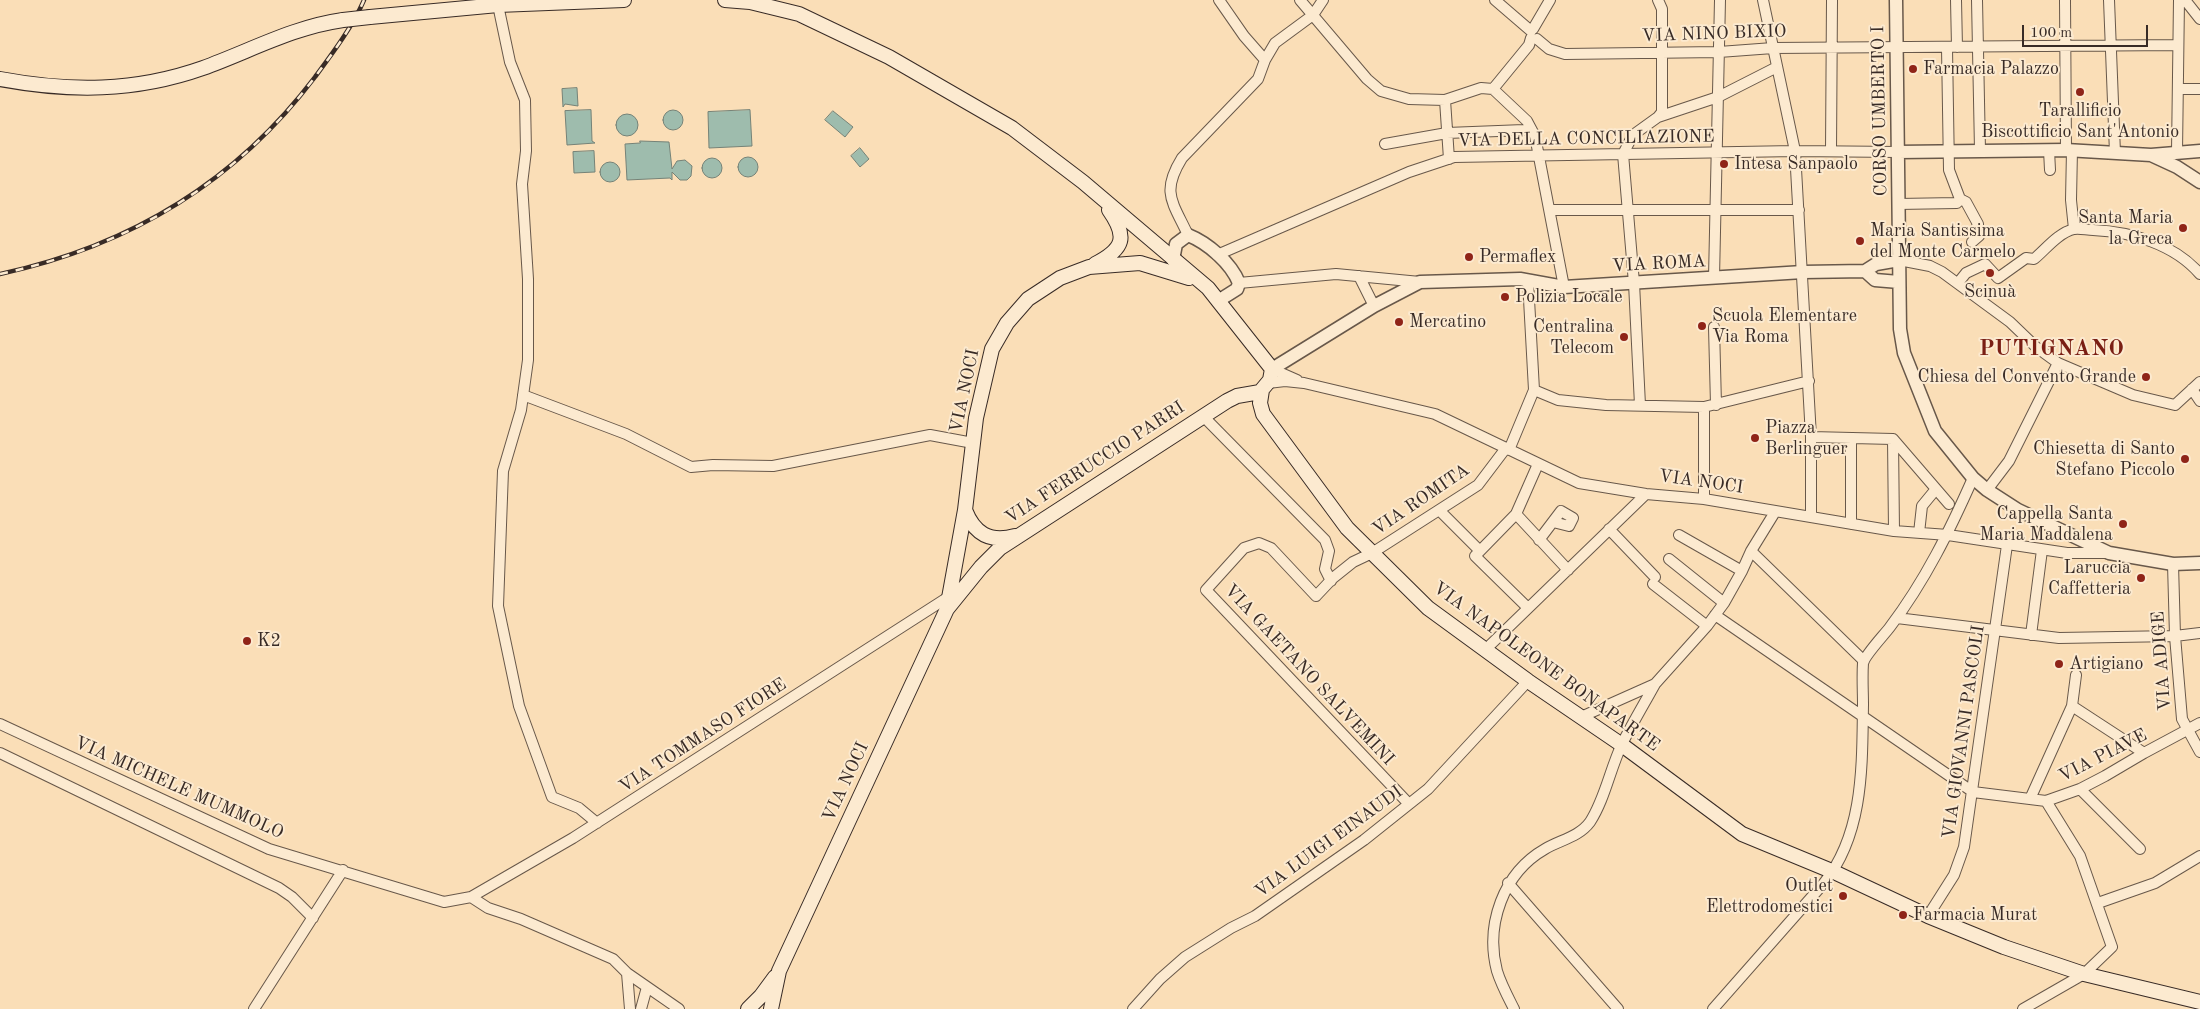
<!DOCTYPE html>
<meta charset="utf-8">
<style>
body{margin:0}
#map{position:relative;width:2200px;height:1009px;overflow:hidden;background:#fadeb7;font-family:"Old Standard TT",serif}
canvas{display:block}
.scale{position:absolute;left:2022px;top:25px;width:126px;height:22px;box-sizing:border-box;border:2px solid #382b26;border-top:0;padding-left:6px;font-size:15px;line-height:18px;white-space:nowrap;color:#382b26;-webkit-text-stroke:4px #fcead0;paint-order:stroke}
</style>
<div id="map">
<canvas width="2200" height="1009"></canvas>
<div class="scale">100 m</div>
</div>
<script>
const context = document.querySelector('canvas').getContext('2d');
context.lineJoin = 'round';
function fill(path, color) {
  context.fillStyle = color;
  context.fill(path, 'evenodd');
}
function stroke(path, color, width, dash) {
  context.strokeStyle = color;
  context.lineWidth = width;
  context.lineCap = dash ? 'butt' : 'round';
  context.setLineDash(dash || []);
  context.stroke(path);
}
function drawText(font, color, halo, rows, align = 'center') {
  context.font = font + ' "Old Standard TT",serif';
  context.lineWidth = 4;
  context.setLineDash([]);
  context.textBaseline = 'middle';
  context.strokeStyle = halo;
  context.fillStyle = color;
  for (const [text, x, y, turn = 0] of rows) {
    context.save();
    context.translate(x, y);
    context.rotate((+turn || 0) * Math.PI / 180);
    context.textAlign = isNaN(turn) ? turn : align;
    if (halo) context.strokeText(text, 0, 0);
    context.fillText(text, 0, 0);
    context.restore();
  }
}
const water = new Path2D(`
 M 577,88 L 578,106 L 565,104 L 563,107 L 562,89 Z
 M663 120a10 10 0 1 1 20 0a10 10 0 1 1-20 0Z
 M 591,110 L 592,141 L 595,143 L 567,145 L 565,111 Z
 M 750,110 L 752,146 L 709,148 L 708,112 Z
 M 833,111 L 853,127 L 845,137 L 825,120 Z
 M616 125a11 11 0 1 1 22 0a11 11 0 1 1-22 0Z
 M 640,141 L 669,142 L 672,169 L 677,161 L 685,160 L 692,166 L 691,176 L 687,180 L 680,180 L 672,172 L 672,180 L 670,178 L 627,180 L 625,144 L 640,143 Z
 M 860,148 L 869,159 L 860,167 L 851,156 Z
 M 594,151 L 595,172 L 574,173 L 573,152 Z
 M738 167a10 10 0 1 1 20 0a10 10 0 1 1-20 0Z
 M702 168a10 10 0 1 1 20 0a10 10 0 1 1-20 0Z
 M600 172a10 10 0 1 1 20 0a10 10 0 1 1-20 0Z`);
const minor = new Path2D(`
 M 1219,0 L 1244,36 L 1265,60
 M 1300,0 L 1367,79 L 1381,91 L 1409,99 L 1445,100 L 1481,88 L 1493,89 L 1529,45 L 1531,38
 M 1495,0 L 1531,31
 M 1763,0 L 1795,151 L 1811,437 L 1811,517
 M 1956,0 L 1957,47
 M 1977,0 L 1980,150
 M 2065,0 L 2066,150
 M 2109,0 L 2115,153
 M 2185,0 L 2200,19
 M 498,5 L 510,62 L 525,100 L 526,151 L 522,184 L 528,279 L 528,360 L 521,410 L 503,471 L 498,606 L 519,706 L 552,797 L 579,808 L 597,823
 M 1533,29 L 1550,0
 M 1537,39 L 1549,49 L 1565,54 L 1719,52 L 1773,48 L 2178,45
 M 1493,89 L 1527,121 L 1535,136 L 1564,287
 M 2178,89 L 2200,89
 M 1445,100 L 1449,159
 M 1658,117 L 1718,97 L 1777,67
 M 1385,144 L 1447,133 L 1524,130
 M 2049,150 L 2050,170
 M 2072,150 L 2071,200 L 2074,229
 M 1831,151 L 1832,0
 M 2177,152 L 2179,0
 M 1960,199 L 1966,202 L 1978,224 L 1975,231 L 1979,236 L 1972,242
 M 1898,204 L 1957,203 L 1960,199 L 1949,170 L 1947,48
 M 1550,210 L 1799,210
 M 1188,235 C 1172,201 1161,192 1182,158 L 1258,79 L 1265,60 L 1275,43 L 1313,15 L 1323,0
 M 1217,255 L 1409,172 L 1454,157 L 1795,151 L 1898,152
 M 1899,260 L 1930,266 L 1942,272 L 2010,322 L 2036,347 L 2058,363 L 2133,395 L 2175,405 L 2200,382
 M 1359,276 L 1374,306
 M 1714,278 L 1720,0
 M 1239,283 L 1336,274 L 1420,282
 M 1958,283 L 1966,273 L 1985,264 L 1998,278 L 2026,258 L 2034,259 C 2046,249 2058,233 2074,229 C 2080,228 2087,230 2093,230 C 2132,232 2174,244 2200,274
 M 1714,327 L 1716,405
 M 1272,369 L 1297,380
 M 1268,383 L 1285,381 L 1304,383 L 1435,414 L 1579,483 L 1646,494 L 1704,499 L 1894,531 L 1948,535 L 2067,553 L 2108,553
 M 2192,389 L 2200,401
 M 1534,390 L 1558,400 L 1606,405 L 1704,407 L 1809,381
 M 523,395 L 626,434 L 691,467 L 713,465 L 773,466 L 930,435 L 973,443
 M 1640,405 L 1634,283 L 1623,154 L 1633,135 L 1658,117 L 1662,112 L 1662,9 L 1658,0
 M 1203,416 L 1325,540 L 1329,551 L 1325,569 L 1331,581
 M 1811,437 L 1893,439
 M 1851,438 L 1851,524
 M 1893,439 L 1894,531
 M 1893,439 L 1949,504
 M 1509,450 L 1534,390 L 1528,281
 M 1987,490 L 2009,461 L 2058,363
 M 1704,499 L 1704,407
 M 1439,510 L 1480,551
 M 1516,514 L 1568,570
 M 1609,529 L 1655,577
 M 1919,533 L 1922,506 L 1936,489
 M 1679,535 L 1742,571
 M 1539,540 L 1561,511 L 1573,518 L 1569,526 L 1553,522
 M 1751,551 L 1864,661
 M 1669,559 L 1724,603
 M 2173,564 L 2175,636 L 2182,719 L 2200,752
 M 1653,584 L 1707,626
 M 1528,608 L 1475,556 L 1516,514 L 1538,464
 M 1715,615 L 1973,792 L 2046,801 L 2080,789 L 2105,776 L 2144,753 L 2200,723
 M 1897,618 L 2059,638 L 2175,636 L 2200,633
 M 2031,635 L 2042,550
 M 1485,650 L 1646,494
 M 1655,684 L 1707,626 L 1724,603 L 1742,571 L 1751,551 L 1775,512
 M 2072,706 L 2144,753
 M 0,724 L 269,849 L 444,902 L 471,897 L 573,838 L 950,596
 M 0,753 L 279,888 L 292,897 L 313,918
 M 2080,789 L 2140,849
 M 2030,799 L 2072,706 L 2076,675
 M 1409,804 L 1206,590 L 1244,548 L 1259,543 L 1271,548 L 1316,596 L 1333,578 L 1353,562 L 1372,553 L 1478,485 L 1506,448
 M 1508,883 L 1618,1009
 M 471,897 L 488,908 L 521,919 L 613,959 L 627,973 L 679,1009
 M 2098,903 L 2155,883 L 2200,856
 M 1928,916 L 1954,875 L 1964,847 L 2007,545
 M 627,973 L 630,1009
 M 254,1009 L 343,870
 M 641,1009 L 647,987
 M 1133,1009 L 1160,979 L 1185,957 L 1231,928 L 1255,916 L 1364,840 L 1428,789 L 1528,681
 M 1514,1009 C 1508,997 1501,984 1497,971 C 1485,925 1503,873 1545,849 C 1560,840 1579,837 1590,822 C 1605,799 1610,769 1622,744 C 1632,724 1644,704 1655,684 L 1581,717
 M 1713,1009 L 1824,883 C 1864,833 1862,766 1863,705 C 1863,692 1862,677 1863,663 C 1865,655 1884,635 1890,627 C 1925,581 1950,530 1973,478
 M 2023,1009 L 2084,974 L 2112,947 L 2080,856 L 2046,801`);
const tertiary = new Path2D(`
 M 1896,0 L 1900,329 L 1904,353 L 1935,431 L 1973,478 L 1987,490 L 2018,510 L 2109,553 L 2173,564 L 2200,563
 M 1898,152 L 2066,150 L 2151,155 L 2200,151
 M 2151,155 L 2177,167 L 2200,182
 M 1173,260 L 1176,244 L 1188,235 C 1208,243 1231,263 1239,283 L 1237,289 L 1218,301
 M 1865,271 L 1875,280 L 1899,282
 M 1272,369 L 1374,306 L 1420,282 L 1520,279 L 1564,287 L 1803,272 L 1865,271 L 1876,264 L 1899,260`);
const secondary = new Path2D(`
 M 725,0 L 750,2 L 799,14 L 889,57 L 1012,128 L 1083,182 L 1208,288 L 1272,369 L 1270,380 L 1260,392 L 1237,396 L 1227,401 L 1000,548 L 981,567 L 947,609
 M 370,17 L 498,5 L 624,0
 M 0,79 C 70,92 135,92 203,68 C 250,51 293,27 343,20
 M 1095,264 C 1124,249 1128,237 1109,210
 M 1262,390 L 1260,403 L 1263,414 L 1347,528 L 1428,608 L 1528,681 L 1622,745 L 1742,834 L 1834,872 L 1928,916 L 2004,947 L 2084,974 L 2200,1002
 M 965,510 C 974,533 989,543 1015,536
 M 748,1009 L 761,996 L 775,977
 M 771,1009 L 779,971 L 947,609 L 965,510 L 976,418 L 992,349 L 1007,323 L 1028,299 L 1060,278 L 1089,267 L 1140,263 L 1189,278`);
const rail = new Path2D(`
 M 0,274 C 130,246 235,183 315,77 C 332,54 353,26 364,0`);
const secondaryBridge = new Path2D(`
 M 343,20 L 370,17`);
const markers = [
 [1913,69,5,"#8f2418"],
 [2080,92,5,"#8f2418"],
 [1724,164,5,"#8f2418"],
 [2183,228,5,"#8f2418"],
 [1860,241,5,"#8f2418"],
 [1469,257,5,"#8f2418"],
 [1990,273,5,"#8f2418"],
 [1505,297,5,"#8f2418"],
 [1399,322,5,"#8f2418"],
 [1702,326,5,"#8f2418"],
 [1624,337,5,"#8f2418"],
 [2146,377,5,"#8f2418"],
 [1755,438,5,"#8f2418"],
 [2185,459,5,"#8f2418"],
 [2123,524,5,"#8f2418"],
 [2141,578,5,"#8f2418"],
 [247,641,5,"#8f2418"],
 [2059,664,5,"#8f2418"],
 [1843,896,5,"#8f2418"],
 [1903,915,5,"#8f2418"]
];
const streetNames = [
 ["VIA NINO BIXIO",1714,34,-2],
 ["CORSO UMBERTO I",1880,111,-91],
 ["VIA DELLA CONCILIAZIONE",1586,139,-1],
 ["VIA ROMA",1659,264,-3],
 ["VIA NOCI",965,391,-78],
 ["VIA FERRUCCIO PARRI",1095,463,-33],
 ["VIA NOCI",1701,482,8],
 ["VIA ROMITA",1421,500,-34],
 ["VIA ADIGE",2162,661,-94],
 ["VIA NAPOLEONE BONAPARTE",1546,667,36],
 ["VIA GAETANO SALVEMINI",1309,675,47],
 ["VIA GIOVANNI PASCOLI",1964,732,-82],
 ["VIA TOMMASO FIORE",703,736,-33],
 ["VIA PIAVE",2103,756,-27],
 ["VIA NOCI",846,782,-65],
 ["VIA MICHELE MUMMOLO",179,788,24],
 ["VIA LUIGI EINAUDI",1329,842,-36]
];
const poiNames = [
 ["Farmacia Palazzo",1923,69],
 ["Tarallificio",2080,111,"center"],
 ["Biscottificio Sant'Antonio",2080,132,"center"],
 ["Intesa Sanpaolo",1734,164],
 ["Santa Maria",2173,218,"right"],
 ["la Greca",2173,239,"right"],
 ["Maria Santissima",1870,231],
 ["del Monte Carmelo",1870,252],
 ["Permaflex",1479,257],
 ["Scinuà",1990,292,"center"],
 ["Polizia Locale",1515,297],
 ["Scuola Elementare",1712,316],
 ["Via Roma",1712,337],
 ["Mercatino",1409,322],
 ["Centralina",1614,327,"right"],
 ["Telecom",1614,348,"right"],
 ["Chiesa del Convento Grande",2136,377,"right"],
 ["Piazza",1765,428],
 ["Berlinguer",1765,449],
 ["Chiesetta di Santo",2175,449,"right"],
 ["Stefano Piccolo",2175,470,"right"],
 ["Cappella Santa",2113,514,"right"],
 ["Maria Maddalena",2113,535,"right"],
 ["Laruccia",2131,568,"right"],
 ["Caffetteria",2131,589,"right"],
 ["K2",257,641],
 ["Artigiano",2069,664],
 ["Outlet",1833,886,"right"],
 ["Elettrodomestici",1833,907,"right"],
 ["Farmacia Murat",1913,915]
];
const districtNames = [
 ["PUTIGNANO",2052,349]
];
fill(water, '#9ebcad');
stroke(water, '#758277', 1);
stroke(minor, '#68584a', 12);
stroke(tertiary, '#68584a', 15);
stroke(secondary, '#382b26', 16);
stroke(minor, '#fcead0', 10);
stroke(tertiary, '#fcead0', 12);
stroke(secondary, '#fcead0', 14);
stroke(rail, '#382b26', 4.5);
stroke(rail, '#fcead0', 2.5, [8]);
stroke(secondaryBridge, '#382b26', 16, []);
stroke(secondaryBridge, '#fcead0', 14);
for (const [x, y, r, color] of markers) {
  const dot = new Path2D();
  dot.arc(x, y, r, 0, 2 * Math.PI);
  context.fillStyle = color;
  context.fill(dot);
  stroke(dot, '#fcead0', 2);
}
drawText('18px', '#382b26', '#fcead0', streetNames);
drawText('18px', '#382b26', '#fcead0', poiNames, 'left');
context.letterSpacing = '1px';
drawText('bold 22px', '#7a1f14', '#fcead0', districtNames);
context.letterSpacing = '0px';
</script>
